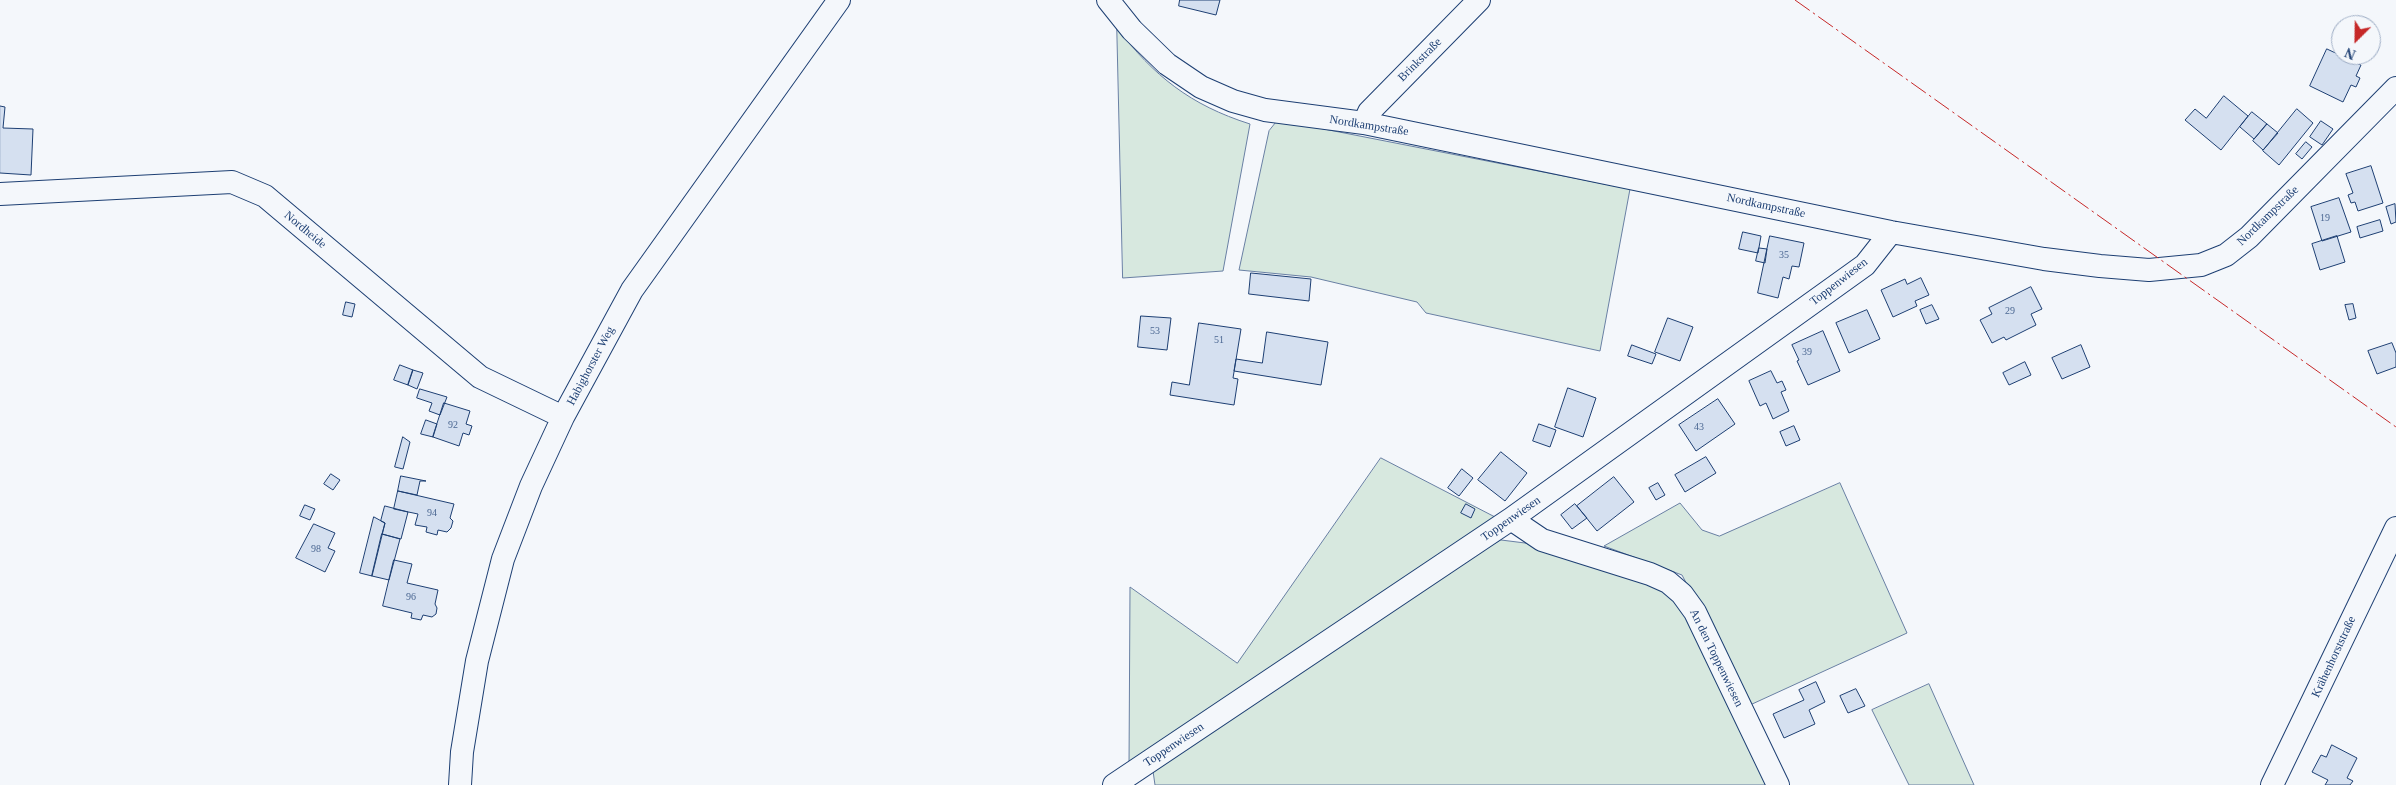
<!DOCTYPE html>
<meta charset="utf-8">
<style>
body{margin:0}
#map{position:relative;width:2396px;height:785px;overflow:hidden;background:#f4f7fb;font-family:"Times New Roman",serif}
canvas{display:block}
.north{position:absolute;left:2331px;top:15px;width:50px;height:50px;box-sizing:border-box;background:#f4f7fb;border:1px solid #9eadc5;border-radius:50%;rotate:203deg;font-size:14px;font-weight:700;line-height:20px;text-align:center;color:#1d3f73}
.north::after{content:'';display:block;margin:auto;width:18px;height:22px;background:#c62828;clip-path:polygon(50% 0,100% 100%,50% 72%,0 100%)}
</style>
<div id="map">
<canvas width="2396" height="785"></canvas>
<div class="north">N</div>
</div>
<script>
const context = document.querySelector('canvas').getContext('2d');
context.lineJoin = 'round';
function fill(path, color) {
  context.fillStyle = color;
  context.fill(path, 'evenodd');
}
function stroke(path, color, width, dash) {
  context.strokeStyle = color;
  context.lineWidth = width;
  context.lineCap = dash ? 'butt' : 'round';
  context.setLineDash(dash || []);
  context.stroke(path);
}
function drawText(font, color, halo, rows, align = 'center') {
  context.font = font + ' "Times New Roman",serif';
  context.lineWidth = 4;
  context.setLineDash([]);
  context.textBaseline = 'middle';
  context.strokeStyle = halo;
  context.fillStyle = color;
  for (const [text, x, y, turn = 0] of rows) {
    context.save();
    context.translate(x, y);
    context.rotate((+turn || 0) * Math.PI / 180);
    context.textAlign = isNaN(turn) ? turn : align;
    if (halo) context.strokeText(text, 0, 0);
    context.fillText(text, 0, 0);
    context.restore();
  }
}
const green = new Path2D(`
 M 1117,28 C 1154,76 1190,105 1250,124 L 1223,271 L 1123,278 Z
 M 1278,120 L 1630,189 L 1600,351 L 1426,313 L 1417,302 L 1311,277 L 1239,270 L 1269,131 Z
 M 1381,458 L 1495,517 L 1129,767 L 1130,587 L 1237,663 Z
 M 1840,483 L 1907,633 L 1750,705 L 1682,575 L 1604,546 L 1680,503 L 1702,530 L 1719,536 Z
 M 1501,540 L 1525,543 L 1648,580 L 1672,595 L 1693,629 L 1769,785 L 1155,785 L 1153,771 L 1469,558 Z
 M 1929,684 L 1974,785 L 1909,785 L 1872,710 Z`);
const building = new Path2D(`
 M 1180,0 L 1220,0 L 1216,15 L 1179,6 Z
 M 2327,49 L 2361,65 L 2356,76 L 2360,78 L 2356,87 L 2351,85 L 2343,102 L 2310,86 Z
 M 2224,96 L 2248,116 L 2221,150 L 2185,120 L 2195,109 L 2206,118 Z
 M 0,106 L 5,107 L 3,128 L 33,129 L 31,175 L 0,173 Z
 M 2297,109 L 2313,123 L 2279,165 L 2263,151 Z
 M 2252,112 L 2267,124 L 2254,139 L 2240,127 Z
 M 2321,121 L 2333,129 L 2322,145 L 2310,137 Z
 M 2267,124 L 2278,133 L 2263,150 L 2253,141 Z
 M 2306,142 L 2312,147 L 2302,159 L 2296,154 Z
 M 2371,166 L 2383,203 L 2358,211 L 2355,202 L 2351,203 L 2348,195 L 2353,193 L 2346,174 Z
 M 2339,198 L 2351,232 L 2322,241 L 2311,207 Z
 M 2395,204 L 2396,222 L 2391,224 L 2386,207 Z
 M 2380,220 L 2383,231 L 2360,238 L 2357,227 Z
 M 1743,232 L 1761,236 L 1758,253 L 1739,249 Z
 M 1770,236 L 1804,243 L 1799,267 L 1792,266 L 1789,279 L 1783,277 L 1778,298 L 1758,293 Z
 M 2337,236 L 2345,262 L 2320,270 L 2312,244 Z
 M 1759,248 L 1767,249 L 1765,263 L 1756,261 Z
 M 1251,273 L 1311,279 L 1309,301 L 1249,294 Z
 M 1921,278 L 1929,295 L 1915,301 L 1917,306 L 1893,317 L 1881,290 L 1905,279 L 1907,284 Z
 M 2031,287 L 2042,309 L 2031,314 L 2036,325 L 2006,340 L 2004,337 L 1992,343 L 1980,320 L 1992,314 L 1989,308 Z
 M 346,302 L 355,304 L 352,317 L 343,315 Z
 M 2353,304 L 2356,318 L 2349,320 L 2345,305 Z
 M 1932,305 L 1939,319 L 1926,324 L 1920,310 Z
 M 1867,310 L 1880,339 L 1849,353 L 1836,323 Z
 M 1141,316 L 1171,318 L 1167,350 L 1138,347 Z
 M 1668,318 L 1693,327 L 1680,361 L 1655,352 Z
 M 1199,323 L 1241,329 L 1233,378 L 1238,379 L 1234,405 L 1170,395 L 1172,382 L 1189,385 Z
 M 1823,331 L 1840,371 L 1808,385 L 1797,361 L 1799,360 L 1792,345 Z
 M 1267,332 L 1328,342 L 1321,385 L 1234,371 L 1236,359 L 1262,363 Z
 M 2392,343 L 2396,353 L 2396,367 L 2377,374 L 2368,351 Z
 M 1632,345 L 1656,354 L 1652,364 L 1628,356 Z
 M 2081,345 L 2090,367 L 2062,379 L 2052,358 Z
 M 2025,362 L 2031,375 L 2009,385 L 2003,373 Z
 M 400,365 L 413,370 L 408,385 L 394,380 Z
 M 413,370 L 423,373 L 417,389 L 408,385 Z
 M 1771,371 L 1777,383 L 1782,381 L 1786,390 L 1781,392 L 1789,411 L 1773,419 L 1766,403 L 1760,406 L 1749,381 Z
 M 1568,388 L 1596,398 L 1583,437 L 1555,427 Z
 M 420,389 L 447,397 L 440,415 L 429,411 L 432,403 L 417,398 Z
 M 1718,399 L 1735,424 L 1696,451 L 1679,425 Z
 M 444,403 L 470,411 L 466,424 L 472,426 L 469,435 L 463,433 L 459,446 L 433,437 Z
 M 426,420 L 437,424 L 433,437 L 421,434 Z
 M 1539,424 L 1556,430 L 1550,447 L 1533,441 Z
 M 1794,426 L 1800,440 L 1786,446 L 1780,432 Z
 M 403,437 L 410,442 L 403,469 L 395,467 Z
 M 1501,452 L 1527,473 L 1505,501 L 1478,480 Z
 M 1706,457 L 1716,473 L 1685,492 L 1675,475 Z
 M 1462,469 L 1473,478 L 1459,496 L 1448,488 Z
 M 331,474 L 340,480 L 333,490 L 324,484 Z
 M 401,476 L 426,481 L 420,481 L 417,495 L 398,491 Z
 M 1614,477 L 1634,502 L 1597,531 L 1577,506 Z
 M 1658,483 L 1665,495 L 1656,500 L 1649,488 Z
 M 398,491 L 454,504 L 450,518 L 453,521 L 451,528 L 447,532 L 438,530 L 437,535 L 426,532 L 427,527 L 415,525 L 418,514 L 394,509 Z
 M 1466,504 L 1475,509 L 1471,518 L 1461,513 Z
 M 1575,504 L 1587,518 L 1572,529 L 1561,515 Z
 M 305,505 L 315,509 L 310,520 L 300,516 Z
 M 385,506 L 408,512 L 401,539 L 382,534 L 385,523 L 381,521 Z
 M 374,517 L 385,523 L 372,576 L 360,573 Z
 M 314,524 L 335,533 L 328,548 L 335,551 L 325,572 L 296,558 Z
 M 382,534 L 400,539 L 389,580 L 372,576 Z
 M 394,560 L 412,564 L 407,583 L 438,590 L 435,604 L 437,608 L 436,614 L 432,617 L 423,615 L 421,620 L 411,618 L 412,613 L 383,606 Z
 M 1816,682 L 1825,702 L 1809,710 L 1815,724 L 1784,738 L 1773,714 L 1804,700 L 1799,690 Z
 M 1856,689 L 1865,706 L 1848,713 L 1840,696 Z
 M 2332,745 L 2357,758 L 2347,778 L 2353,781 L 2350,785 L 2325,785 L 2328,780 L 2312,772 L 2321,755 L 2326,757 Z`);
const minor = new Path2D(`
 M 1108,0 L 1132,30 L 1167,64 L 1201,87 L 1233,101 L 1265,110 L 1364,123 L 1891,232 L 2044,259 L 2100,266 L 2149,270 L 2201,265 L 2226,255 L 2249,237 L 2396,88
 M 1364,123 L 1369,112 L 1479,0
 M 0,194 L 232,182 L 265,196 L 480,377 L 563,417
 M 1511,519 L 1542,540 L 1650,574 L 1668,582 L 1682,594 L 1695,612 L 1778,785
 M 460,785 L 462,752 L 477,661 L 503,559 L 531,486 L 563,417 L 632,290 L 839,0
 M 1114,785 L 1511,519 L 1865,265 L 1891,232
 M 2272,785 L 2396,528`);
const power = new Path2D(`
 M 1795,0 L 2396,427`);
const numberNames = [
 ["19",2325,218],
 ["35",1784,255],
 ["29",2010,311],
 ["53",1155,331],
 ["51",1219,340],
 ["39",1807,352],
 ["92",453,425],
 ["43",1699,427],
 ["94",432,513],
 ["98",316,549],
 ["96",411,597]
];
const streetNames = [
 ["Brinkstraße",1420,60,-45],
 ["Nordkampstraße",1369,126,9],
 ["Nordkampstraße",1766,206,12],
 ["Nordkampstraße",2268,216,-44],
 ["Nordheide",305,230,40],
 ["Toppenwiesen",1839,282,-38],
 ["Habighorster Weg",591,366,-62],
 ["Toppenwiesen",1511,519,-35],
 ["Krähenhorststraße",2334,657,-65],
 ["An den Toppenwiesen",1716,658,64],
 ["Toppenwiesen",1174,745,-34]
];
fill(green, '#d7e8df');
stroke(green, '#687fa3', 1);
fill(building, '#d5e0f0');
stroke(building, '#1d3f73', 1);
stroke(minor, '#1d3f73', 24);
stroke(minor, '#f4f7fb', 22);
stroke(power, '#c62828', 1, [18, 4, 2.5, 4]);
drawText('10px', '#4b6792', null, numberNames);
drawText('12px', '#1d3f73', '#f4f7fb', streetNames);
</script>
